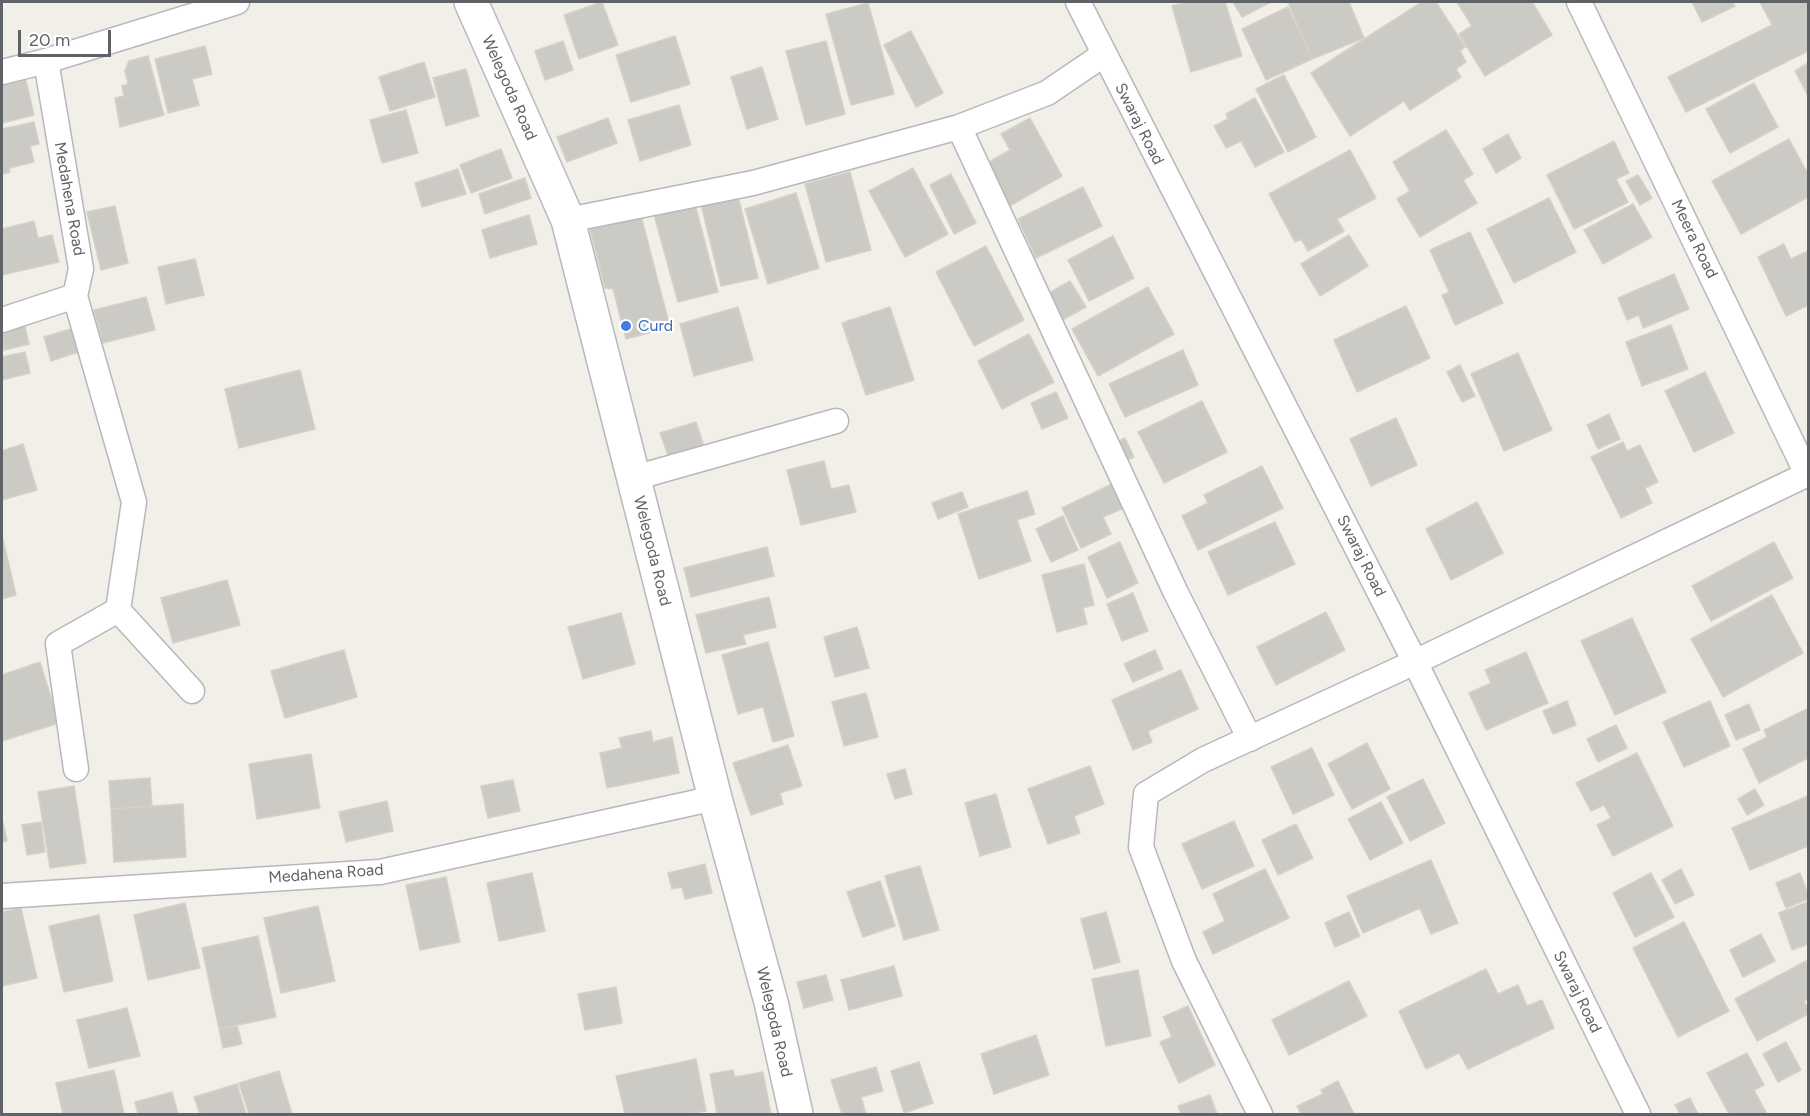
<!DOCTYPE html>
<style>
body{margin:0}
#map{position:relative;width:1810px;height:1116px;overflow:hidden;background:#f1efe8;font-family:Figtree,sans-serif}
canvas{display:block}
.frame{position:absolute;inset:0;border:3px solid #5f6368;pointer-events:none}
.scale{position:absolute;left:18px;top:30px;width:93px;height:27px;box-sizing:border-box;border:3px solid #5f6368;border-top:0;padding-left:8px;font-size:18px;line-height:21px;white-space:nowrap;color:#5f6368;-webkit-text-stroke:4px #fff;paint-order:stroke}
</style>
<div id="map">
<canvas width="1810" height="1116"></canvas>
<div class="frame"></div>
<div class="scale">20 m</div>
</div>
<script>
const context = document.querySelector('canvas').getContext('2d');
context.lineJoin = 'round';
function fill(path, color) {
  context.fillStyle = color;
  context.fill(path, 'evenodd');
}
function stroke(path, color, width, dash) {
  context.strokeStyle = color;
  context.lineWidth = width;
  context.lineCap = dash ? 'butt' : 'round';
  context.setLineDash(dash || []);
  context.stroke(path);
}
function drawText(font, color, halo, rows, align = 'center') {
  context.font = font + ' Figtree,sans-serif';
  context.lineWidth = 4.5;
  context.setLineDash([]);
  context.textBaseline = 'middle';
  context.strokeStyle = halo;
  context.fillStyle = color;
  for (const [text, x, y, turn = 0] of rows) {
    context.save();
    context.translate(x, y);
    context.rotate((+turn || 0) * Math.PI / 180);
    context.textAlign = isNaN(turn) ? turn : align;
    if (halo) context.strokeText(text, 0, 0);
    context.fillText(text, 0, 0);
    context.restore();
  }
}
const building = new Path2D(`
 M 602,2 L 618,45 L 579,59 L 564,15 Z
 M 1187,2 L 1225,2 L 1242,56 L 1191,72 L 1172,6 Z
 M 1233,2 L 1271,2 L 1242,17 Z
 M 1288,2 L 1349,2 L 1364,38 L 1312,59 Z
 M 1422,2 L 1436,2 L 1465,47 L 1460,51 L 1466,62 L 1456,69 L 1461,77 L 1410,110 L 1404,101 L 1350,136 L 1311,73 Z
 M 1457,2 L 1532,2 L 1552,35 L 1485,76 L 1459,34 L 1472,26 Z
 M 1692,2 L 1733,2 L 1735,6 L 1702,22 Z
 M 1760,2 L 1808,2 L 1808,51 L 1686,112 L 1668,77 L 1772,25 Z
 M 868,3 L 894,94 L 851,105 L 826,14 Z
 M 1288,7 L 1312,59 L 1266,80 L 1242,29 Z
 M 911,31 L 943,93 L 916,107 L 884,45 Z
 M 675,36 L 690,84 L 631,102 L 616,55 Z
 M 563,41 L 573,70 L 545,80 L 535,51 Z
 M 826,41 L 845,114 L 806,125 L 786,51 Z
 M 205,46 L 212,74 L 192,79 L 199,105 L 168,113 L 155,59 Z
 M 148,56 L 164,115 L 120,127 L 115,98 L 124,96 L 122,86 L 128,84 L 125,71 L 129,61 Z
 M 424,62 L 435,97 L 390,111 L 379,77 Z
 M 1808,63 L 1808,96 L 1795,71 Z
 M 762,67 L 778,119 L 747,129 L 731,77 Z
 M 466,69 L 479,116 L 446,126 L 433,78 Z
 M 1284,75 L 1316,137 L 1288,152 L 1256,89 Z
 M 25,76 L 34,115 L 2,123 L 2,82 Z
 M 1754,83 L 1778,127 L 1730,153 L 1706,109 Z
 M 1255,98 L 1284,152 L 1255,167 L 1241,141 L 1226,148 L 1214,126 L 1228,119 L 1226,114 Z
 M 679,105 L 691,145 L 640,161 L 628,120 Z
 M 406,110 L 418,153 L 382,163 L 370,120 Z
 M 608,118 L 617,143 L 567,162 L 557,137 Z
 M 1030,118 L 1062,176 L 1006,208 L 982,166 L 1010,150 L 1001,134 Z
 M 34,122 L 39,144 L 30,146 L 34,162 L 9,168 L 10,172 L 2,174 L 2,129 Z
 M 1446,130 L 1473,174 L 1463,180 L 1477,203 L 1420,237 L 1397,199 L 1410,191 L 1393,162 Z
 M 1508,134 L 1521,158 L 1496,173 L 1483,149 Z
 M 1789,139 L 1808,174 L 1808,197 L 1741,234 L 1712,181 Z
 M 1614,141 L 1629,173 L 1616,179 L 1628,202 L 1574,229 L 1547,175 Z
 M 501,149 L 512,178 L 471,193 L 460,165 Z
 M 1350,150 L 1376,198 L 1337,219 L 1344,231 L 1308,251 L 1301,239 L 1295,242 L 1269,194 Z
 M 913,168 L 948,234 L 905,257 L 869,191 Z
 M 458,169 L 466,194 L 422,207 L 415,183 Z
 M 850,172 L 871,250 L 826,262 L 805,184 Z
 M 951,174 L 976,223 L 954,234 L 930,185 Z
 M 1638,175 L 1652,198 L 1640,205 L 1626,181 Z
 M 525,178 L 531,198 L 485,214 L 479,194 Z
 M 1083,187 L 1102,226 L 1036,258 L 1018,219 Z
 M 737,192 L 758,278 L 721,286 L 700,200 Z
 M 796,193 L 819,268 L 768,284 L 745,209 Z
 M 1549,198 L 1576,252 L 1514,283 L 1487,229 Z
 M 694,200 L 718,292 L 678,302 L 653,211 Z
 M 1633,204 L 1652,237 L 1603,264 L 1584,230 Z
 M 115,206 L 128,263 L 101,270 L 87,212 Z
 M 529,215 L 537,244 L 490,258 L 482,230 Z
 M 641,216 L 670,327 L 626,339 L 613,289 L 605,288 L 590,229 Z
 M 34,221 L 38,238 L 52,235 L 59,262 L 2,275 L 2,229 Z
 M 1470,232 L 1503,303 L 1455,325 L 1442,295 L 1449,292 L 1430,250 Z
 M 1349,235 L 1368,266 L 1320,296 L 1301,264 Z
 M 1113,236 L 1134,278 L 1089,301 L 1068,260 Z
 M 1784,244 L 1791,259 L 1808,251 L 1808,305 L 1786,316 L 1758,257 Z
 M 986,246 L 1024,320 L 974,346 L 936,272 Z
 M 195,259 L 204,295 L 166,304 L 158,267 Z
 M 1674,274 L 1689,309 L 1643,328 L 1639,315 L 1627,320 L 1618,298 Z
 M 1070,281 L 1086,307 L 1057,323 L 1042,297 Z
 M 1148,287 L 1174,334 L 1098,376 L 1072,329 Z
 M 146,297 L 155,330 L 103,343 L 94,310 Z
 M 1406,306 L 1430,358 L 1357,392 L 1334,340 Z
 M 738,307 L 753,360 L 694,376 L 680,324 Z
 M 890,307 L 914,380 L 866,395 L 842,323 Z
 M 23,319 L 29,344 L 4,350 L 2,324 Z
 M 1671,325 L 1688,369 L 1642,386 L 1626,342 Z
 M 77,327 L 84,350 L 51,361 L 44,337 Z
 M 1029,334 L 1054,382 L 1002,409 L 978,361 Z
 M 1183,350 L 1198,385 L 1125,417 L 1109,384 Z
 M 25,352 L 30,373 L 2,380 L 2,357 Z
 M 1518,353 L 1552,430 L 1504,451 L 1471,374 Z
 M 1460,365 L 1475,396 L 1462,402 L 1447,372 Z
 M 300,370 L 315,429 L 239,448 L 225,389 Z
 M 1705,372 L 1734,433 L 1694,452 L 1665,391 Z
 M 1056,392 L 1068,418 L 1042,429 L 1031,403 Z
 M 1202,401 L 1227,452 L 1164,483 L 1138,432 Z
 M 1609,414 L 1620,439 L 1598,449 L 1587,425 Z
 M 1396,418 L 1417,465 L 1371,486 L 1350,439 Z
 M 696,422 L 704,446 L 669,458 L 660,433 Z
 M 1125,438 L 1134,457 L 1123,462 L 1113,444 Z
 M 1623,442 L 1627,451 L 1640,445 L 1658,482 L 1645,488 L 1652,503 L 1621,518 L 1591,457 Z
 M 23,444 L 37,490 L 2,500 L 2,451 Z
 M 824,461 L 831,489 L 849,485 L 856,512 L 801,525 L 787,470 Z
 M 1262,466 L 1283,508 L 1198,550 L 1182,516 L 1208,503 L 1204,495 Z
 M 1112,484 L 1124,508 L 1103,517 L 1111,534 L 1081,548 L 1062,508 Z
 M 1027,491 L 1035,514 L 1017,520 L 1031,561 L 979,579 L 958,514 Z
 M 962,492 L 968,507 L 938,519 L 932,503 Z
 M 1477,502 L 1503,553 L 1451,580 L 1426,529 Z
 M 1063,516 L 1078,550 L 1051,562 L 1036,529 Z
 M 1275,522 L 1295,564 L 1228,595 L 1208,552 Z
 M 2,535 L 16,595 L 2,599 Z
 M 1120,542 L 1138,583 L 1107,598 L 1088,557 Z
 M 1774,542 L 1793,578 L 1711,621 L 1692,586 Z
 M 767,547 L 774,576 L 691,597 L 684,568 Z
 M 1084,564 L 1094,605 L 1083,608 L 1087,624 L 1057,632 L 1042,575 Z
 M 227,580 L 240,625 L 173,643 L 161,598 Z
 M 1133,593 L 1148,631 L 1122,641 L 1107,604 Z
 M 1772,595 L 1803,653 L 1723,697 L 1691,639 Z
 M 769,597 L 776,627 L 743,635 L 746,644 L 706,653 L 696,615 Z
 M 1326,612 L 1345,650 L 1276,685 L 1257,647 Z
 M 621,613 L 635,664 L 583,679 L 568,627 Z
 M 1632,618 L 1666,692 L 1615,715 L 1581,641 Z
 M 857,627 L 869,668 L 835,677 L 824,637 Z
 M 768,642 L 794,736 L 773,742 L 763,707 L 738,714 L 722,655 Z
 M 344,650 L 357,697 L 285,718 L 271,671 Z
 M 1155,650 L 1163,669 L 1133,682 L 1124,664 Z
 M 1526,652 L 1548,703 L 1486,730 L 1469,693 L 1491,683 L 1485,670 Z
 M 40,662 L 59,723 L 2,741 L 2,675 Z
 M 1181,670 L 1198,709 L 1148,731 L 1152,742 L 1133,750 L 1112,700 Z
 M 866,693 L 878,737 L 844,746 L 832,702 Z
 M 1567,701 L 1576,725 L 1553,734 L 1543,711 Z
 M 1710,701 L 1730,746 L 1684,767 L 1663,722 Z
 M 1749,704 L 1760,730 L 1736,740 L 1725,715 Z
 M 1807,709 L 1808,712 L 1808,758 L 1759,783 L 1743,749 L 1767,737 L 1764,730 Z
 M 1616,725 L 1627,748 L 1598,762 L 1587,739 Z
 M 651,731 L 653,742 L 672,737 L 679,773 L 607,788 L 600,753 L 622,748 L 619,738 Z
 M 1367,743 L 1390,789 L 1352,809 L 1328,764 Z
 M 788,745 L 802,786 L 780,793 L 783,804 L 751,815 L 733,763 Z
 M 1312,748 L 1334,795 L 1293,814 L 1271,767 Z
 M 1637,753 L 1673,826 L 1613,856 L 1597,825 L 1611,818 L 1604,805 L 1591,811 L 1576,783 Z
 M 311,754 L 320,808 L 257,819 L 249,764 Z
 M 1090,766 L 1104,804 L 1074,816 L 1080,833 L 1048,844 L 1028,789 Z
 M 905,769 L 912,794 L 895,799 L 887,774 Z
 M 150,778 L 152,806 L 111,809 L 109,781 Z
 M 1423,779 L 1445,823 L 1410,841 L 1387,797 Z
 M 513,780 L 520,811 L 488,818 L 481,786 Z
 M 74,786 L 86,863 L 50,868 L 38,792 Z
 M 1755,789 L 1764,805 L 1747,815 L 1738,799 Z
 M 996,794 L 1011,847 L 980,856 L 965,803 Z
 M 1808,796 L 1808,846 L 1750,870 L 1732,828 Z
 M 387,801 L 393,831 L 346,842 L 339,812 Z
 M 1381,802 L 1403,843 L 1370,860 L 1348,819 Z
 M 183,804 L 186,857 L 114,862 L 111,809 Z
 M 2,819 L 7,841 L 2,842 Z
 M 1234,821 L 1254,866 L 1202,889 L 1182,844 Z
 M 41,822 L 45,852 L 27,855 L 22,825 Z
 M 1296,824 L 1313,858 L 1278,875 L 1262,840 Z
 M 1431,860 L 1458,923 L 1431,934 L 1420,908 L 1363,933 L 1347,896 Z
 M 705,864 L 712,893 L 685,899 L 682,887 L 672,889 L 668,873 Z
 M 920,866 L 939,930 L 904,940 L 885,876 Z
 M 1265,869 L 1289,918 L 1213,954 L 1203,932 L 1225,921 L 1213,894 Z
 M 1681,869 L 1694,895 L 1675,904 L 1662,880 Z
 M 532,873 L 545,931 L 499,941 L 487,883 Z
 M 1651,873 L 1674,917 L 1635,937 L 1613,893 Z
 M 1800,873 L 1808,894 L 1808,899 L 1786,908 L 1776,883 Z
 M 446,877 L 460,942 L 420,950 L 406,885 Z
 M 880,881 L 895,926 L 863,937 L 847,892 Z
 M 1808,902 L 1808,944 L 1792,950 L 1779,913 Z
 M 185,903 L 200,968 L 148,980 L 134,915 Z
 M 318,906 L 335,981 L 281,993 L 264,918 Z
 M 21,908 L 37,978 L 2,986 L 2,912 Z
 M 1106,912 L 1120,962 L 1094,969 L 1081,919 Z
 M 1349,912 L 1360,936 L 1335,947 L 1325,923 Z
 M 99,915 L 113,981 L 64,992 L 49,926 Z
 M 1684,922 L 1729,1011 L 1678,1037 L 1633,948 Z
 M 1761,934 L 1775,961 L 1743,977 L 1730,950 Z
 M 258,936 L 276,1017 L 219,1029 L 202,948 Z
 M 1806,961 L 1808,966 L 1808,999 L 1804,1001 L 1808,1009 L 1808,1014 L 1757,1041 L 1735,999 Z
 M 894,966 L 902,996 L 849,1010 L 841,980 Z
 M 1486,969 L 1498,994 L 1518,985 L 1527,1006 L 1542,1000 L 1554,1028 L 1468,1069 L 1459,1053 L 1426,1069 L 1399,1011 Z
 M 1138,970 L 1151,1036 L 1106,1046 L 1092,979 Z
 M 826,975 L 833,1000 L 804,1008 L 797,982 Z
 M 1349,981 L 1367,1016 L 1289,1055 L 1272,1020 Z
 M 616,987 L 622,1023 L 585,1030 L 578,994 Z
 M 1188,1006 L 1215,1065 L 1179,1083 L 1160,1042 L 1172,1037 L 1163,1017 Z
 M 127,1008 L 140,1056 L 89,1068 L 77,1020 Z
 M 237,1025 L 242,1044 L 223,1048 L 219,1029 Z
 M 1036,1035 L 1049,1075 L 994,1094 L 981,1054 Z
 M 1786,1042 L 1801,1070 L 1778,1082 L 1763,1054 Z
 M 1747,1053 L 1764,1085 L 1754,1090 L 1767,1114 L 1729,1114 L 1707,1073 Z
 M 696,1059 L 706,1111 L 688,1114 L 625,1114 L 616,1076 Z
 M 919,1062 L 933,1103 L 904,1113 L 891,1071 Z
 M 876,1067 L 883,1091 L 861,1097 L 866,1114 L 842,1114 L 831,1080 Z
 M 114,1070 L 124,1114 L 63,1114 L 56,1083 Z
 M 733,1070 L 735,1077 L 763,1072 L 771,1114 L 717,1114 L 710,1074 Z
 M 279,1071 L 292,1114 L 249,1114 L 239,1083 Z
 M 1338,1081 L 1354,1114 L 1301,1114 L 1297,1106 L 1323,1094 L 1321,1090 Z
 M 237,1084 L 246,1114 L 200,1114 L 194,1097 Z
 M 172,1092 L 178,1114 L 138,1114 L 135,1102 Z
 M 1210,1095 L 1217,1114 L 1181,1114 L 1178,1106 Z
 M 1690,1098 L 1698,1114 L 1680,1114 L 1675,1105 Z`);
const street = new Path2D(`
 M 1078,2 L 1415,662 L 1638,1114
 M 1579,2 L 1808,476
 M 2,72 L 46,61 L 237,2
 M 959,127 L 1176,593 L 1250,739
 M 568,220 L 753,183 L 959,127 L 1047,93 L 1103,55
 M 75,296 L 134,502 L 118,610 L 58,644 L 76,769
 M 2,320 L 75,296 L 81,269 L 46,61
 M 634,478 L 836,421
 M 118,610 L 192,691
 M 2,896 L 380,872 L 715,798
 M 1260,1114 L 1184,961 L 1141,847 L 1146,794 L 1203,760 L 1415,662 L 1808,474`);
const secondary = new Path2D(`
 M 471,2 L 568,220 L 715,798 L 771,1002 L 796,1114`);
const markers = [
 [626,326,6,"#3f7fe0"]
];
const streetNames = [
 ["Welegoda Road",509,88,66],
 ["Swaraj Road",1139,124,63],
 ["Medahena Road",69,199,80],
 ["Meera Road",1694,239,64],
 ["Welegoda Road",652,551,76],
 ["Swaraj Road",1361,556,63],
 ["Medahena Road",326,874,-4],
 ["Swaraj Road",1577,992,64],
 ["Welegoda Road",774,1022,77]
];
const shopNames = [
 ["Curd",638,326]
];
fill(building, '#cccac5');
stroke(building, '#d6d1c6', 1.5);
stroke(street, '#b5b8bc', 27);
stroke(secondary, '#b6babf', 36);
stroke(street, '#fff', 24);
stroke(secondary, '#fff', 33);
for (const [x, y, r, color] of markers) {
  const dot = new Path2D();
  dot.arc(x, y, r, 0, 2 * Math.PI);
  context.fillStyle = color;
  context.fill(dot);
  stroke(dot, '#fff', 2);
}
drawText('16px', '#5f6368', '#fff', streetNames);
drawText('16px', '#366cbe', '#fff', shopNames, 'left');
</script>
